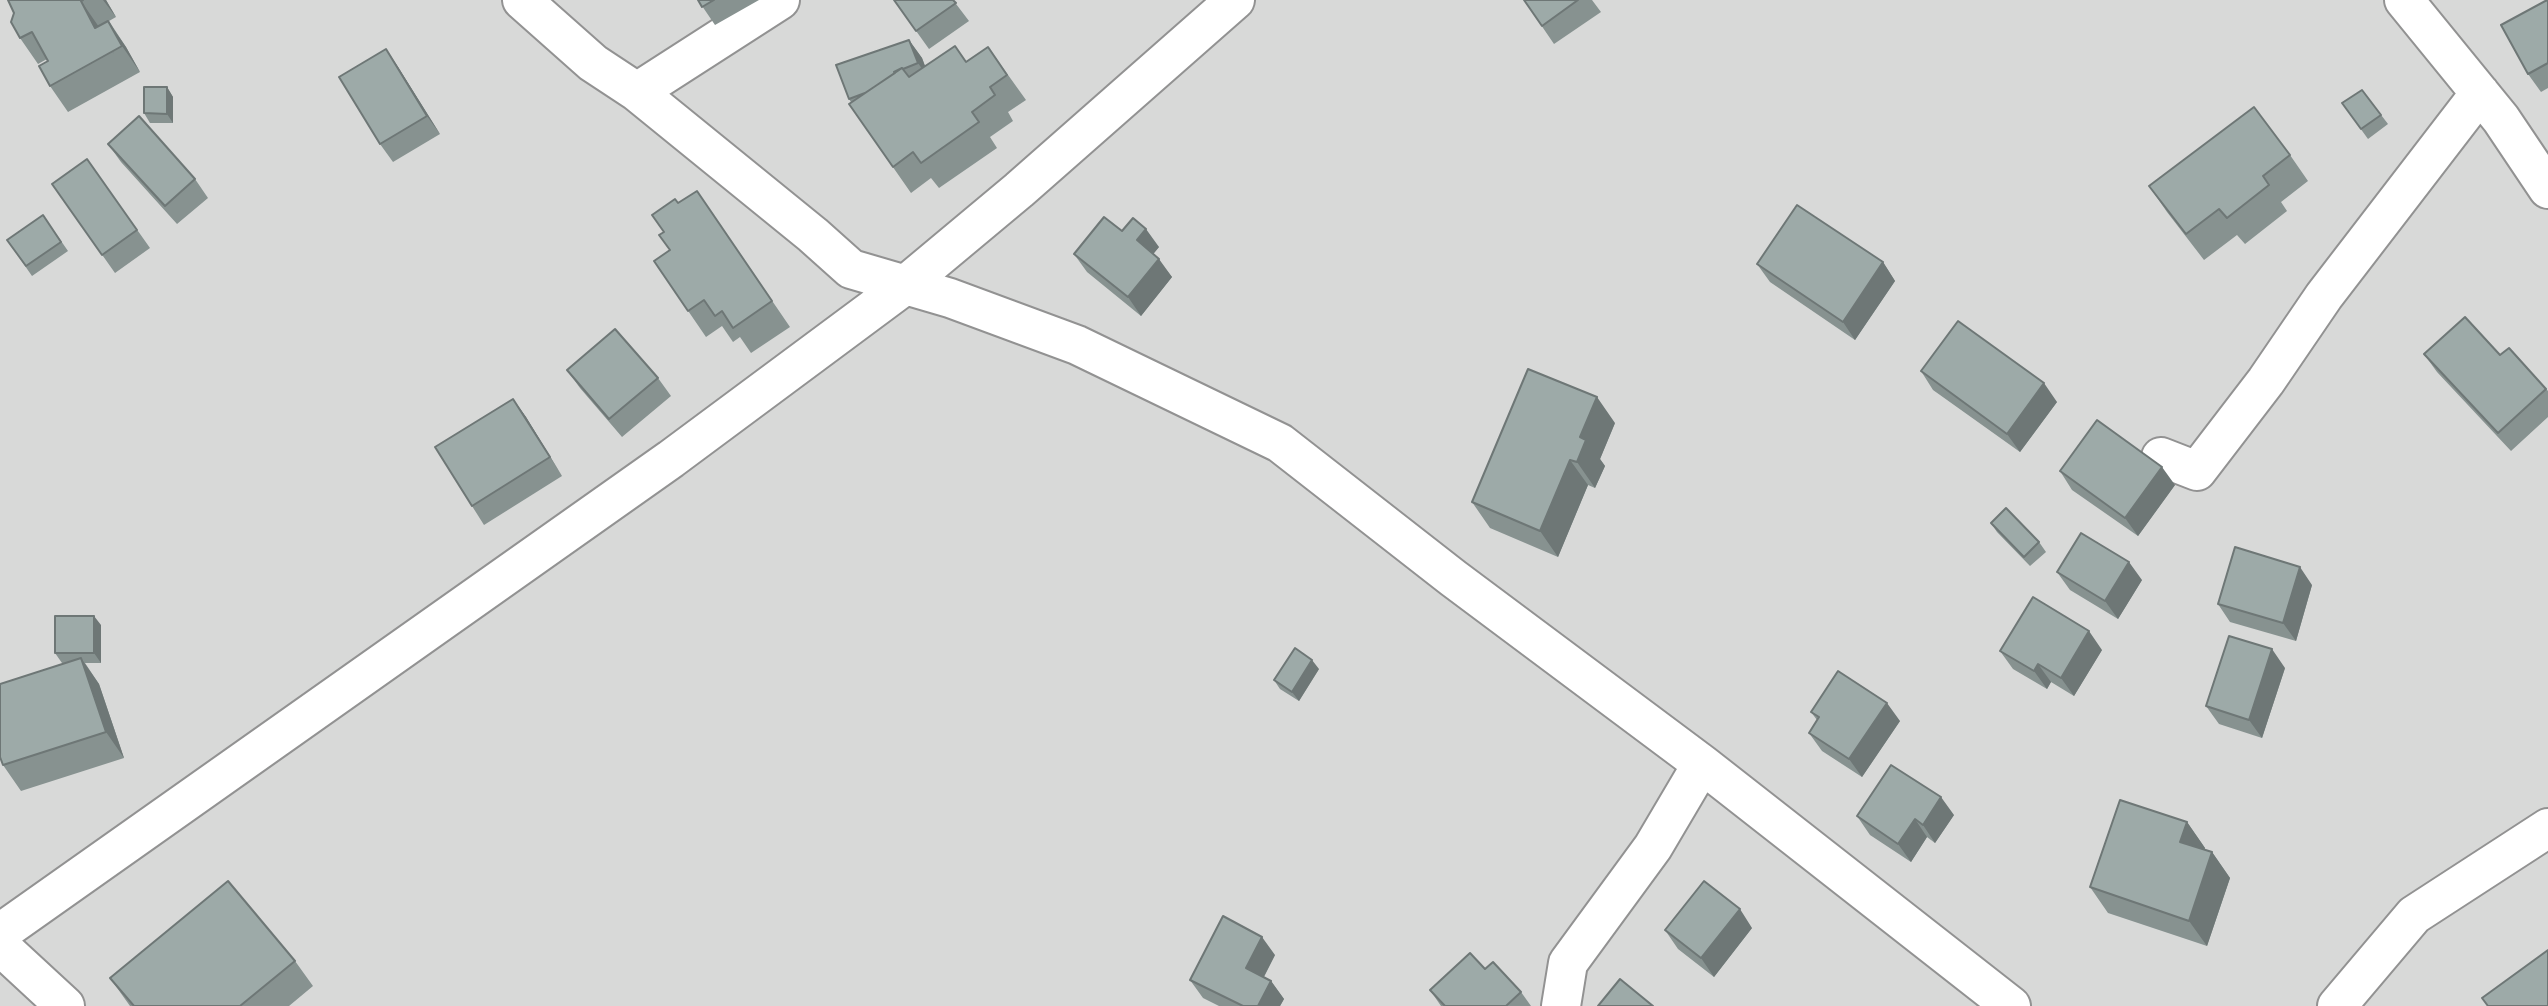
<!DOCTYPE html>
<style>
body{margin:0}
canvas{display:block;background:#e1ebec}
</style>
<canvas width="2548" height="1006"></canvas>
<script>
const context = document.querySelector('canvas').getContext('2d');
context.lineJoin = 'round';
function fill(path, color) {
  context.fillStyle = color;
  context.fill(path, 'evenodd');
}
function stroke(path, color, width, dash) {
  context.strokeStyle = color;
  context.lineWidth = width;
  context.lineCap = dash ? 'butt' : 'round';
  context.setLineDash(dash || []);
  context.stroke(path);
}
const residential = new Path2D(`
 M 0,0 L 2548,0 L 2548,1006 L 0,1006 Z`);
const minor = new Path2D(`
 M 522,0 L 593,63 L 637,92 L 813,235 L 851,269 L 950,298 L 1077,345 L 1280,443 L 1453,578 L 1702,764 L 2011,1006
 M 2404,0 L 2501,119 L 2548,189
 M 637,92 L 780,0
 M 2161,457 L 2197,471 L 2266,381 L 2324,296 L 2480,93
 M 0,933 L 671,459 L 904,286 L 1019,190 L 1235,0
 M 0,946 L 65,1006
 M 1561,1006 L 1568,963 L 1653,847 L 1702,764
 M 2337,1006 L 2414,915 L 2548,828`);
const wall = new Path2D(`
 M 8,0 L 106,0 L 116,17 L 109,21 L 126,47 L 140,72 L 68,112 L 50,86 L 47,59 L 38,64 L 20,38 L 14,13 Z
 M 698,0 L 759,0 L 715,25 Z
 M 894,0 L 953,0 L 969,21 L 929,49 Z
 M 1524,0 L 1592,0 L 1601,12 L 1554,44 Z
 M 2548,2 L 2548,88 L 2541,92 L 2528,74 Z
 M 909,40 L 922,58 L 925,66 L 966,62 L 988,47 L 1026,100 L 1008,112 L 1013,121 L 990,137 L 997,148 L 939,188 L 931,178 L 911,193 L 849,104 L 851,102 L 849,99 Z
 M 386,49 L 398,67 L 440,134 L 393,162 L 380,144 Z
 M 167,87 L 173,97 L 173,123 L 150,123 L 144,113 Z
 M 2362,90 L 2388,124 L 2368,139 L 2342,103 Z
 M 108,144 L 195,179 L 208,198 L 177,224 L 121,162 Z
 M 2290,155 L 2308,181 L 2281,202 L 2287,211 L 2245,244 L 2237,235 L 2204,260 L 2167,212 L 2149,186 Z
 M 87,159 L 150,248 L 115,273 L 52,184 Z
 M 697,191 L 790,327 L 751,353 L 740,337 L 733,342 L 722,326 L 706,337 L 654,261 L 670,250 L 664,232 L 678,203 Z
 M 43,215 L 68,251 L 32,276 L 7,240 Z
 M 1122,231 L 1159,247 L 1153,254 L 1172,277 L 1141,316 L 1087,272 L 1074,254 Z
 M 1883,262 L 1895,281 L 1855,340 L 1770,282 L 1757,264 Z
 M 2509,348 L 2548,391 L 2548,417 L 2511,451 L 2437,372 L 2424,354 L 2500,355 Z
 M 567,370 L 658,378 L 671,396 L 622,437 L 580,388 Z
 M 1921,371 L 2057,402 L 2020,452 L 1933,390 Z
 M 513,399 L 526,417 L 562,476 L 484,525 L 472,506 Z
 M 1615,423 L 1600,459 L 1605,466 L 1595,488 L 1588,485 L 1558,557 L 1490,528 L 1472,502 Z
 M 2060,471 L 2175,485 L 2138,536 L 2072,490 Z
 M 1991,523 L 2039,542 L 2046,552 L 2030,566 L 1997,532 Z
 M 2057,572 L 2142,580 L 2118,619 L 2070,590 Z
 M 2312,585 L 2296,641 L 2230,622 L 2218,604 Z
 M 101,625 L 101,663 L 85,663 L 99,684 L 124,758 L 21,791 L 3,765 L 66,663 L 62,663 L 55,653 Z
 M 2102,650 L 2074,696 L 2051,682 L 2047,689 L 2013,669 L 2000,651 Z
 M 2285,668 L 2262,738 L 2219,724 L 2206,706 Z
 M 1319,669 L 1299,701 L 1280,689 L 1274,680 Z
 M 1811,712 L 1900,721 L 1862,777 L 1822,751 L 1809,733 L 1817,720 Z
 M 1954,815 L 1935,843 L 1927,837 L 1911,862 L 1870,835 L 1857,816 Z
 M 2187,822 L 2205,848 L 2204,850 L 2212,852 L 2230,878 L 2207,946 L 2108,913 L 2090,887 Z
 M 1752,928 L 1714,977 L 1678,949 L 1665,930 Z
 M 1275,955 L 1264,977 L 1271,981 L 1284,999 L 1280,1006 L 1219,1006 L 1203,998 L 1190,980 Z
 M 295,961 L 313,986 L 289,1006 L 130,1006 L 110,978 Z
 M 1485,969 L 1521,992 L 1531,1006 L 1441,1006 L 1430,990 Z`);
const shadedWall = new Path2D(`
 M 103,0 L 106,0 L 116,17 Z
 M 81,1 L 99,27 L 114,54 L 95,28 Z
 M 108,21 L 126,47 L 140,72 L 122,46 Z
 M 909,40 L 922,58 L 931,82 L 918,63 Z
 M 386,49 L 398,67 L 440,134 L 427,116 Z
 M 167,87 L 173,97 L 173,123 L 167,114 Z
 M 1146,229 L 1159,247 L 1150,258 L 1137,240 Z
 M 1159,259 L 1172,277 L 1141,316 L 1128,297 Z
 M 1883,262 L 1895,281 L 1855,340 L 1843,322 Z
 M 2044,383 L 2057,402 L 2020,452 L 2007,434 Z
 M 1597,397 L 1615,423 L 1600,459 L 1605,466 L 1595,488 L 1577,462 L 1580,437 Z
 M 513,399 L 526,417 L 562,476 L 550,457 Z
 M 1570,460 L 1588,485 L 1558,557 L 1540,531 Z
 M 2162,467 L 2175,485 L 2138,536 L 2125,518 Z
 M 2129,562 L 2142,580 L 2118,619 L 2105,601 Z
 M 2300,567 L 2312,585 L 2296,641 L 2283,623 Z
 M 94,616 L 101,625 L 101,663 L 94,653 Z
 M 2089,631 L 2102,650 L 2074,696 L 2061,678 Z
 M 2272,649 L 2285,668 L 2262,738 L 2249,720 Z
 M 81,658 L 99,684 L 124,758 L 106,732 Z
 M 1312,660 L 1319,669 L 1299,701 L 1292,692 Z
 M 2038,664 L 2051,682 L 2047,689 L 2034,671 Z
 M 1887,703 L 1900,721 L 1862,777 L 1849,759 Z
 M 1941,797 L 1954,815 L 1935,843 L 1923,825 Z
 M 1915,819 L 1927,837 L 1911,862 L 1898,844 Z
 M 2187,822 L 2205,848 L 2198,868 L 2180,842 Z
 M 2212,852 L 2230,878 L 2207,946 L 2189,921 Z
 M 1740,909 L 1752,928 L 1714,977 L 1701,958 Z
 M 1262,937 L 1275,955 L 1259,986 L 1246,968 Z
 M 1271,981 L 1284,999 L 1280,1006 L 1258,1006 Z`);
const building = new Path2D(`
 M 8,0 L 83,0 L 81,1 L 95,28 L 108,21 L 122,46 L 50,86 L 39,66 L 48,61 L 32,32 L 20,38 L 11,22 L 14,13 Z
 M 698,0 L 714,0 L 702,7 Z
 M 894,0 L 953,0 L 956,3 L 916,31 Z
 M 1524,0 L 1578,0 L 1542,26 Z
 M 2547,0 L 2548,2 L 2548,63 L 2528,74 L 2501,25 Z
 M 909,40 L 918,63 L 903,69 L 902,68 L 894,72 L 895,73 L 865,93 L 849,99 L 836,65 Z
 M 955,46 L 966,62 L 988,47 L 1007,75 L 990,87 L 995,95 L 972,112 L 979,122 L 921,163 L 913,152 L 893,167 L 849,104 L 902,68 L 909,77 Z
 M 386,49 L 427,116 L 380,144 L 339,77 Z
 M 144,87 L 167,87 L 167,114 L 144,113 Z
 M 2362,90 L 2381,115 L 2361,129 L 2342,103 Z
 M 2254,107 L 2290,155 L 2263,176 L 2269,185 L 2227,218 L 2219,209 L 2186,234 L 2149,186 Z
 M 139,116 L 195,179 L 165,206 L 108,144 Z
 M 87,159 L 137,230 L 102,255 L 52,184 Z
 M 697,191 L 772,301 L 733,328 L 722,311 L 715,316 L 704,300 L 688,311 L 654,261 L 670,250 L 659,235 L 664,232 L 652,215 L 675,199 L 678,203 Z
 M 1797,205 L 1883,262 L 1843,322 L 1757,264 Z
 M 43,215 L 61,242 L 26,266 L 7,240 Z
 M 1104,217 L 1122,231 L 1133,218 L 1146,229 L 1137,240 L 1159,259 L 1128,297 L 1074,254 Z
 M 2465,317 L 2500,355 L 2509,348 L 2546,389 L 2498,433 L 2424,354 Z
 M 1958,321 L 2044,383 L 2007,434 L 1921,371 Z
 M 615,329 L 658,378 L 609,419 L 567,370 Z
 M 1528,369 L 1597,397 L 1580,437 L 1586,440 L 1577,462 L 1570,460 L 1540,531 L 1472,502 Z
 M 513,399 L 550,457 L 472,506 L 435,447 Z
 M 2097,420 L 2162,467 L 2125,518 L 2060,471 Z
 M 2006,508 L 2039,542 L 2024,557 L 1991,523 Z
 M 2081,533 L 2129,562 L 2105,601 L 2057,572 Z
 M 2235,547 L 2300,567 L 2283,623 L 2218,604 Z
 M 2033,597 L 2089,631 L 2061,678 L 2038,664 L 2034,671 L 2000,651 Z
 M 55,616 L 94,616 L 94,653 L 55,653 Z
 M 2229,636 L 2272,649 L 2249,720 L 2206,706 Z
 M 1295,648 L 1312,660 L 1292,692 L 1274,680 Z
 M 81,658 L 106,732 L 3,765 L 0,757 L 0,684 Z
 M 1838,671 L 1887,703 L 1849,759 L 1809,733 L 1819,717 L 1811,712 Z
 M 1891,765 L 1941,797 L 1923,825 L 1915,819 L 1898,844 L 1857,816 Z
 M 2120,800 L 2187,822 L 2180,842 L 2212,852 L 2189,921 L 2090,887 Z
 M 228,881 L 295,961 L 240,1006 L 134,1006 L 110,978 Z
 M 1704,881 L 1740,909 L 1701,958 L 1665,930 Z
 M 1223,916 L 1262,937 L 1246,968 L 1271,981 L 1258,1006 L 1243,1006 L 1190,980 Z
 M 2548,950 L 2548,1006 L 2488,1006 L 2482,998 Z
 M 1470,953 L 1485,969 L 1493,962 L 1521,992 L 1506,1006 L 1445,1006 L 1430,990 Z
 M 1620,979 L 1653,1006 L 1598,1006 Z`);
fill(residential, '#d8d9d8');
stroke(minor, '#929292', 42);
stroke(minor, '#fff', 38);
fill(wall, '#879290');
fill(shadedWall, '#6e7776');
fill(building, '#9daaa8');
stroke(building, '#6e7776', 2);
</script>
